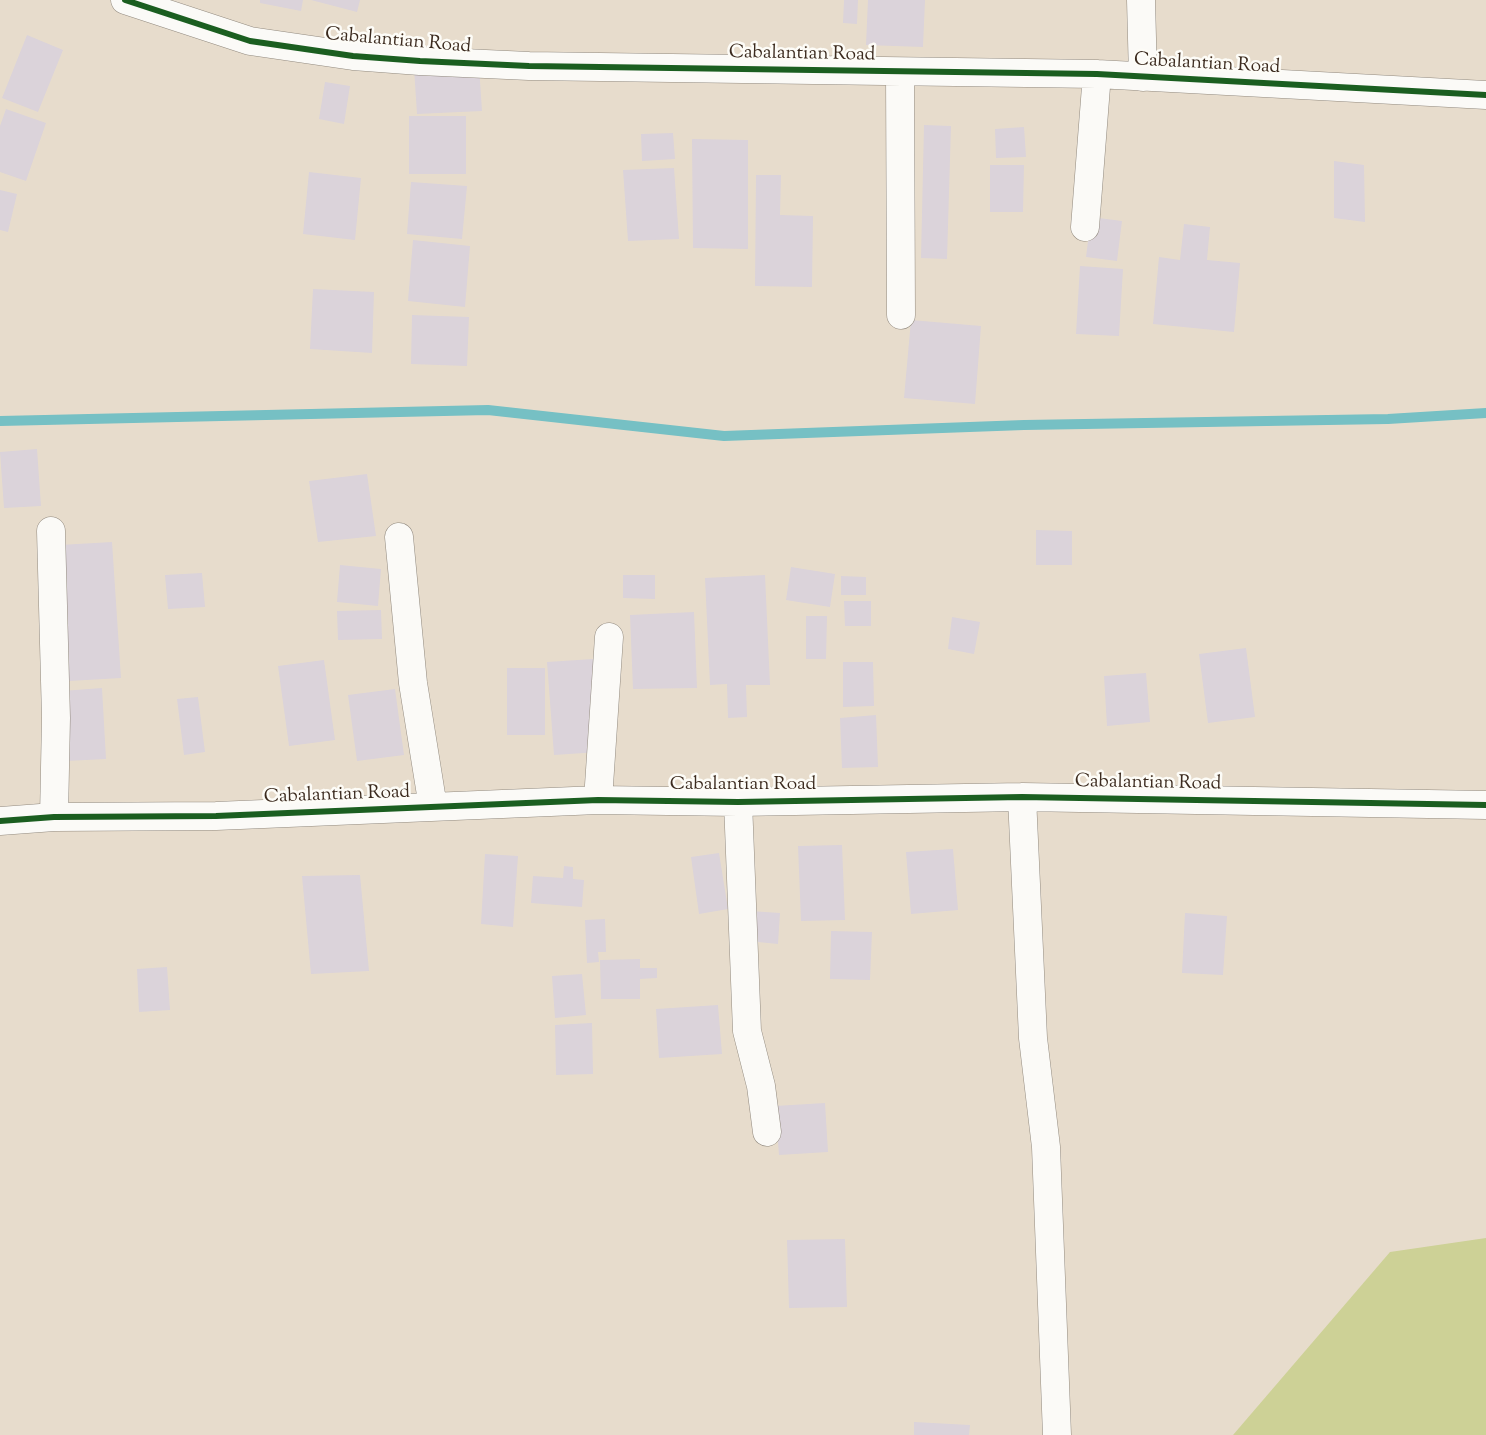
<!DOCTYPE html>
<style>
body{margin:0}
canvas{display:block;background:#e7dccc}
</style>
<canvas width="1486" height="1435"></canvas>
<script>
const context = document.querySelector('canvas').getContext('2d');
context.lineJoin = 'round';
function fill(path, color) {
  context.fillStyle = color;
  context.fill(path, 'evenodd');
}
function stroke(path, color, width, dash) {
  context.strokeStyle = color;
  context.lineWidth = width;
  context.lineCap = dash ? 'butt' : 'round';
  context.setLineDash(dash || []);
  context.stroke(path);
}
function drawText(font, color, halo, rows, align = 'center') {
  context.font = font + ' "Sorts Mill Goudy",serif';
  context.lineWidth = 5;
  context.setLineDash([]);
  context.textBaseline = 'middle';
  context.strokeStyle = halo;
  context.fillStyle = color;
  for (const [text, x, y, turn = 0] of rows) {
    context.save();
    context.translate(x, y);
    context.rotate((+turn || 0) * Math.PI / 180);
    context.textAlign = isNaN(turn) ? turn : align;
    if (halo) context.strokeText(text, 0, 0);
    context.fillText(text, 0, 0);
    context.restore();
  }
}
const green = new Path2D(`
 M 1486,1238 L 1486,1435 L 1233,1435 L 1390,1252 Z`);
const stream = new Path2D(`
 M 0,421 L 488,410 L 724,436 L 1024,425 L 1388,419 L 1486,413`);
const building = new Path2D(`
 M 260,0 L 303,0 L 301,11 L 260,3 Z
 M 311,0 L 360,0 L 357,12 Z
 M 844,0 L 858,0 L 857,24 L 843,23 Z
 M 868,0 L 925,0 L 923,47 L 866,45 Z
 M 27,35 L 63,50 L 38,112 L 2,98 Z
 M 479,66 L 482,111 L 417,114 L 414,68 Z
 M 325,82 L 350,86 L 344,124 L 319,119 Z
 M 6,109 L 46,123 L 26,181 L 0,172 L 0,126 Z
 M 409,116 L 466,116 L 466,174 L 409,174 Z
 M 924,125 L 951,126 L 947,259 L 921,258 Z
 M 1024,127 L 1026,157 L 996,158 L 995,129 Z
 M 673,133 L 675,159 L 642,161 L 641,134 Z
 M 692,139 L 748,140 L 748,249 L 693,248 Z
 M 1334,161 L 1364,165 L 1365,222 L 1334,218 Z
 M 990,165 L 1024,165 L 1023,212 L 990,212 Z
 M 674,168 L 679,239 L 628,241 L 623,170 Z
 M 309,172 L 361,178 L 355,240 L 303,234 Z
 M 756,175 L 781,175 L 780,215 L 813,216 L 812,287 L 755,286 Z
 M 411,182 L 467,186 L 462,239 L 407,234 Z
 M 0,190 L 17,194 L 8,232 L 0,230 Z
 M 1091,217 L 1122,221 L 1117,261 L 1086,257 Z
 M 1184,224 L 1210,227 L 1207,260 L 1240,263 L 1234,332 L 1153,324 L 1159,257 L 1180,260 Z
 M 413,240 L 470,246 L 465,307 L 408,301 Z
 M 1080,266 L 1123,269 L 1119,336 L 1076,334 Z
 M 313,289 L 374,292 L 372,353 L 310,349 Z
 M 412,315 L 469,317 L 467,366 L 411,364 Z
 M 911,320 L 981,326 L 975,404 L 904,398 Z
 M 37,449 L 41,506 L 4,508 L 0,452 Z
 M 367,474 L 376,536 L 318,542 L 309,481 Z
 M 1036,530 L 1072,531 L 1072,565 L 1036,565 Z
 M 112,542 L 121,678 L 69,681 L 60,545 Z
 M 340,565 L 381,569 L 378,606 L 337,602 Z
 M 791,567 L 835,574 L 830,607 L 786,600 Z
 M 202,573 L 205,607 L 168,609 L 165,575 Z
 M 623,575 L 655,575 L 655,599 L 623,598 Z
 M 765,575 L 770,685 L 746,685 L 747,717 L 728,718 L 727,684 L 710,685 L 705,578 Z
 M 841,576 L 866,577 L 866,595 L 841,595 Z
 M 844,601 L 871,601 L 871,626 L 845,626 Z
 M 381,610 L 382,639 L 338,640 L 337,611 Z
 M 694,612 L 697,688 L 633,689 L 630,615 Z
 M 806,616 L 827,616 L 826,659 L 806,659 Z
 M 952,617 L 980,622 L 974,654 L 948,649 Z
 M 1246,648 L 1255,717 L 1208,723 L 1199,654 Z
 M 593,659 L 599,752 L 554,755 L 547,662 Z
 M 324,660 L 335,740 L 289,746 L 278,666 Z
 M 843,662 L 873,662 L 874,706 L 843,707 Z
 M 507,668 L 545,668 L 545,735 L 507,735 Z
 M 1146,673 L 1150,722 L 1107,726 L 1104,676 Z
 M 102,688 L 106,759 L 66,761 L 62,691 Z
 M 395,689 L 404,755 L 357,761 L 348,695 Z
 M 198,697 L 205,752 L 184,755 L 177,699 Z
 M 876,715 L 878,767 L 842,768 L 840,718 Z
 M 842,845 L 845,920 L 801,921 L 798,846 Z
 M 953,849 L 958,910 L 911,914 L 906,852 Z
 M 719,853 L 728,909 L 699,914 L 691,857 Z
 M 485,854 L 518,856 L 513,927 L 481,924 Z
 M 564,866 L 573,867 L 573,879 L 584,880 L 582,907 L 531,903 L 533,876 L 563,878 Z
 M 360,875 L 369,971 L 311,974 L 302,876 Z
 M 750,911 L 780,913 L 778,944 L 748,941 Z
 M 1185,913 L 1227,916 L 1223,975 L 1182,973 Z
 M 605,919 L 606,952 L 598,952 L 599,962 L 587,963 L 585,920 Z
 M 831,931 L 872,932 L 870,980 L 830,979 Z
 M 640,959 L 640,968 L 657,968 L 657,978 L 640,979 L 640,999 L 601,999 L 600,960 Z
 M 167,967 L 170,1010 L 139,1012 L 137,969 Z
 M 582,974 L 586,1015 L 555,1018 L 552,976 Z
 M 718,1005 L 722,1054 L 659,1058 L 656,1009 Z
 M 592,1023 L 593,1074 L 556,1075 L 555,1025 Z
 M 825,1103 L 828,1152 L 779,1155 L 775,1106 Z
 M 845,1239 L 847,1307 L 789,1308 L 787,1240 Z
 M 914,1422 L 970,1425 L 969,1435 L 914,1435 Z`);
const minor = new Path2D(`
 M 125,0 L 250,41 L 353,56 L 420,61 L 529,66 L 1097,74 L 1486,95
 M 1141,0 L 1143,77
 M 900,72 L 901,315
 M 1085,227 L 1097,74
 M 51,531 L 56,718 L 54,817
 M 399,537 L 413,683 L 433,807
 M 1022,797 L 1033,1038 L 1046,1147 L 1057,1435
 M 598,800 L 609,637
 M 738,802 L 747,1031 L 761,1086 L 767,1132
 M 0,821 L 54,817 L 216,816 L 598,800 L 738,802 L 1022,797 L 1486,805`);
const cycleway = new Path2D(`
 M 125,0 L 250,41 L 353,56 L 420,61 L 529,66 L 1097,74 L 1486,95
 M 0,821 L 54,817 L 216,816 L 598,800 L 738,802 L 1022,797 L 1486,805`);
const streetNames = [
 ["Cabalantian Road",398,42,5],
 ["Cabalantian Road",802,55,1],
 ["Cabalantian Road",1207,65,3],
 ["Cabalantian Road",1148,784,1],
 ["Cabalantian Road",743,786],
 ["Cabalantian Road",337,796,-2]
];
fill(green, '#cdd196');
stroke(stream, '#76c0c4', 10);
fill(building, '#dbd3da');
stroke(minor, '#928a7f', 29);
stroke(minor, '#fbfaf7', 28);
stroke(cycleway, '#1b5e20', 6);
drawText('19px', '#3b2a1e', '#fdfcf7', streetNames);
</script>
